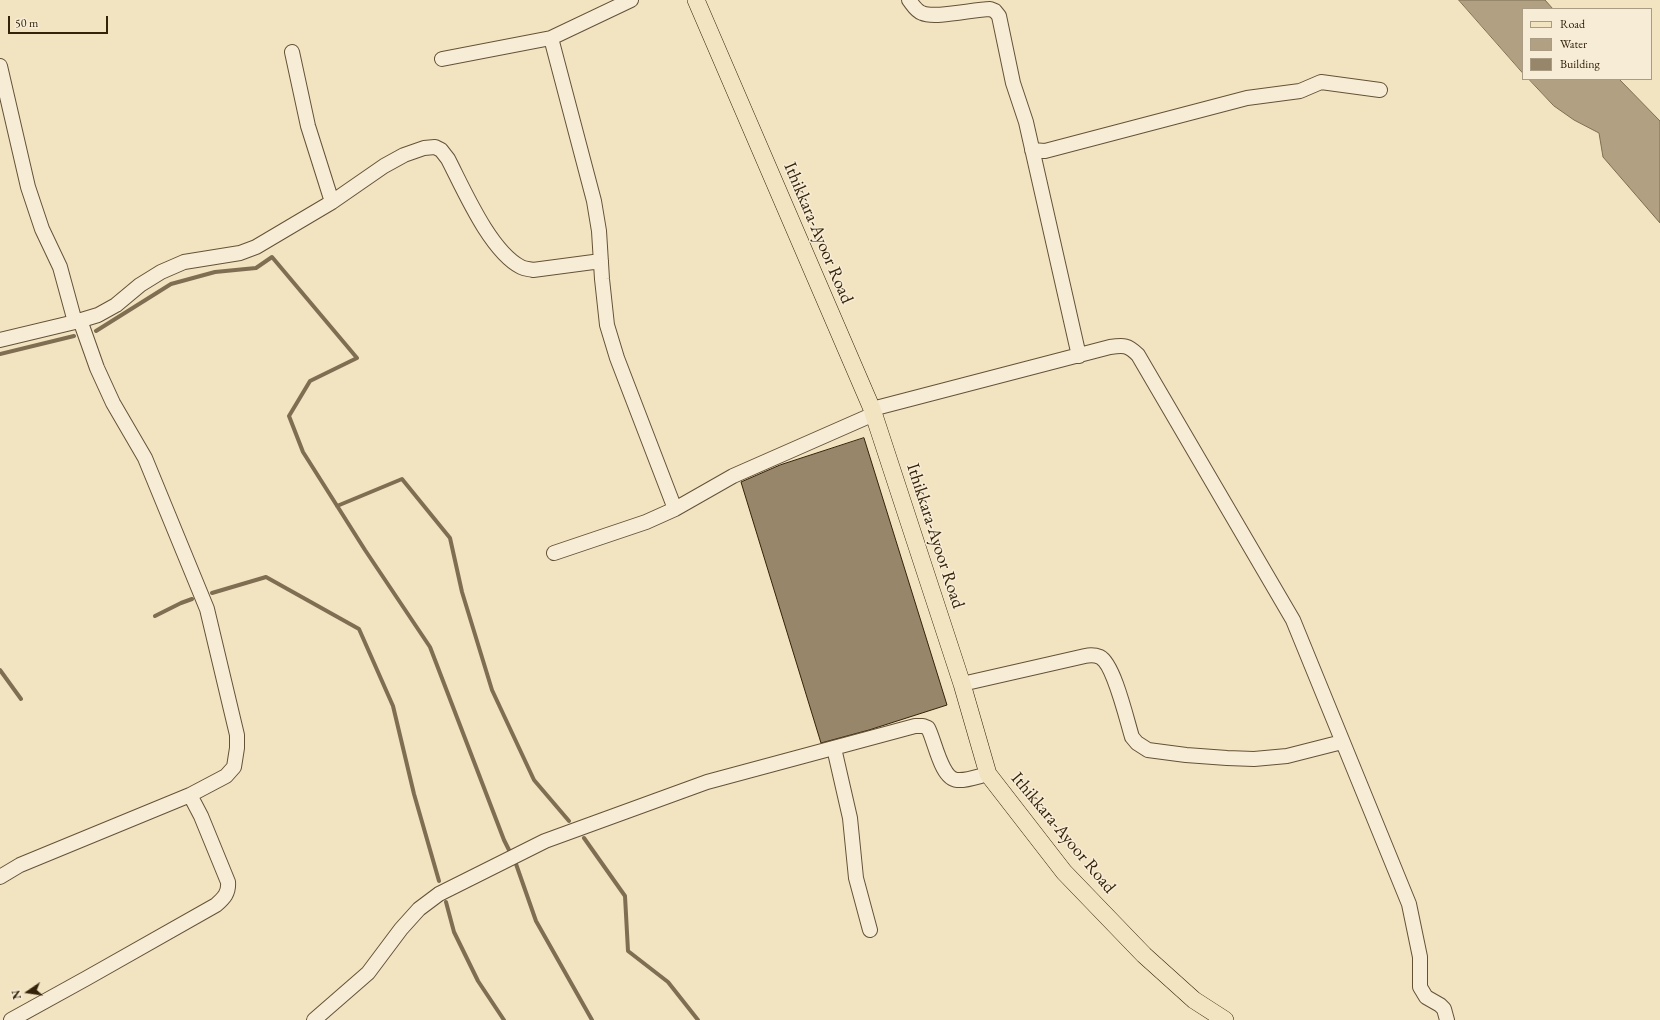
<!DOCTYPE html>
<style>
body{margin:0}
#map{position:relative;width:1660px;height:1020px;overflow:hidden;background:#f2e3c1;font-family:"EB Garamond",serif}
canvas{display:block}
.legend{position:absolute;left:1522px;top:8px;width:130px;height:72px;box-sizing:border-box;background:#f7edd7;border:1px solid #a99c85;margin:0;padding:5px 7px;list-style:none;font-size:12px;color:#342209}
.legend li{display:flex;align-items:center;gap:8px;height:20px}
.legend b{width:20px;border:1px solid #a99c85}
.north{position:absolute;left:8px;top:972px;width:40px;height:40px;-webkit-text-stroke:3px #f7edd7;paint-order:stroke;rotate:257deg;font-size:11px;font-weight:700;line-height:16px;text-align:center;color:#342209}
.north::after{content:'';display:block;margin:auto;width:14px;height:18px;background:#342209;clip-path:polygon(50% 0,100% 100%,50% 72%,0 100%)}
.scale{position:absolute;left:8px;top:16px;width:100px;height:18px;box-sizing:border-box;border:2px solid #342209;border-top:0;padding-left:5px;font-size:12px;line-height:14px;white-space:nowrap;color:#342209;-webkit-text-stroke:3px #f7edd7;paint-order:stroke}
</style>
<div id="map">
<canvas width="1660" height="1020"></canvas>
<ul class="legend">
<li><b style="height:5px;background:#f2e3c1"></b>Road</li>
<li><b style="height:11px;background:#b1a182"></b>Water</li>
<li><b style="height:11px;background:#978669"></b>Building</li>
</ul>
<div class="north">N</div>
<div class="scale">50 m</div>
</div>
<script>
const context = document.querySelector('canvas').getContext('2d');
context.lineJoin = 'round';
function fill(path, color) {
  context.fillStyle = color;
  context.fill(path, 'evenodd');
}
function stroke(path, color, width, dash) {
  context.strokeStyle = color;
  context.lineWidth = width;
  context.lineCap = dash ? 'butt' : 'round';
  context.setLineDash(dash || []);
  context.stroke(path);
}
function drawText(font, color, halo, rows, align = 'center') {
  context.font = font + ' "EB Garamond",serif';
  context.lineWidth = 3;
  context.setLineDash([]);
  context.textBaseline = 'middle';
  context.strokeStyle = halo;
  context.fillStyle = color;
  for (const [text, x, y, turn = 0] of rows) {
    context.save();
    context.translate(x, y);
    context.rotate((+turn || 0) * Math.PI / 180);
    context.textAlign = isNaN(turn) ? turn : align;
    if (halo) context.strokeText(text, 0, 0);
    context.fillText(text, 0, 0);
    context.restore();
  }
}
const water = new Path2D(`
 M 1459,0 L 1545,0 L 1553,9 L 1523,9 L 1523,73 Z
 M 1529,79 L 1619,79 L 1660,121 L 1660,223 L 1603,157 L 1599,133 L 1574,120 L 1554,106 Z`);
const stream = new Path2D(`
 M 96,331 L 171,284 L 215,272 L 256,268 L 272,257 L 357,358 L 310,381 L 289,416 L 303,452 L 365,550 L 430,647 L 504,840 L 516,864 L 536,921 L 592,1020
 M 0,354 L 74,336
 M 337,506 L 402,479 L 450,538 L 462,592 L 492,690 L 534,780 L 569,821
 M 212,593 L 266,577 L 359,629 L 393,706 L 414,794 L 439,881
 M 155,616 L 181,603 L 192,599
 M 0,670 L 21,699
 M 584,838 L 625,896 L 628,951 L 668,982 L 698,1020
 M 446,902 L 454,932 L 478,981 L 504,1020`);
const building = new Path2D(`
 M 864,438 L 947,705 L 869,730 L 821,743 L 741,482 L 780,465 Z`);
const minor = new Path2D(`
 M 909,0 C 913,5 916,11 922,13 C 935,19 974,9 990,9 L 995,11 L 999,16 L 1013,83 L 1026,122 L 1079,356
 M 551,38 L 594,201 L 599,231 L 602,279 L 607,325 L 617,358 L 675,509
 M 292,52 L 308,126 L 332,202
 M 442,59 L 551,38 L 631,0
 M 0,66 L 28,187 L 42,229 L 60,267 L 75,322
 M 1032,150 L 1045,151 L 1247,98 L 1300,91 L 1321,82 L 1380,90
 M 0,340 L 75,322 L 98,315 L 116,305 L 140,285 L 161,272 L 184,262 L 240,253 L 256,247 L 332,202 L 384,166 L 404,155 L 424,148 L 435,147 L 441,150 L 448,159 C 464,190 490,251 521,267 C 525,269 529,269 533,270 L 601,261
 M 872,409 L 1110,347 C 1124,345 1128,345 1138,355 L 1293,620 L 1409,904 L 1420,957 L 1420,987 L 1426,997 L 1440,1005 L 1444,1009 L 1447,1020
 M 554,553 L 646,522 L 675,509 L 733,476 L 874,414
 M 962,684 L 1085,656 C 1090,655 1095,655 1100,657 C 1114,664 1127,721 1132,737 L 1137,743 L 1148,750 L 1186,755 L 1227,758 L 1254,759 L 1287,756 L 1342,742
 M 834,748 L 850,818 L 856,878 L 870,930
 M 0,877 L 20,865 L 190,795 L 226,776 L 234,767 L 237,748 L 237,735 L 207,609 L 145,458 L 113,403 L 97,368 L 80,320
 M 11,1020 L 87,978 L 216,905 C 224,898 229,893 228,882 L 201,816 L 190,795
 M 314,1020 L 368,973 L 401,929 L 419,909 L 439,894 L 545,841 L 707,782 L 915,726 L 923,726 L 928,728 C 935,741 941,779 957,780 C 967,781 979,776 988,774`);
const major = new Path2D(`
 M 696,0 L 872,409 L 962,684 L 988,774 L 1064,872 L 1144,955 L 1194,1000 L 1225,1020`);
const streetNames = [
 ["Ithikkara-Ayoor Road",818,233,67],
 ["Ithikkara-Ayoor Road",935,536,72],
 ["Ithikkara-Ayoor Road",1063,833,50]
];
fill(water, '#b1a182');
stroke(water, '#7f6e52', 1);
stroke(stream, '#7f6e52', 4);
fill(building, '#978669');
stroke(building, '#342209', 1);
stroke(minor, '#645237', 16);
stroke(major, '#342209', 18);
stroke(minor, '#f7edd7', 14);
stroke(major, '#f2e3c1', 17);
drawText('18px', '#342209', '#f7edd7', streetNames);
</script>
